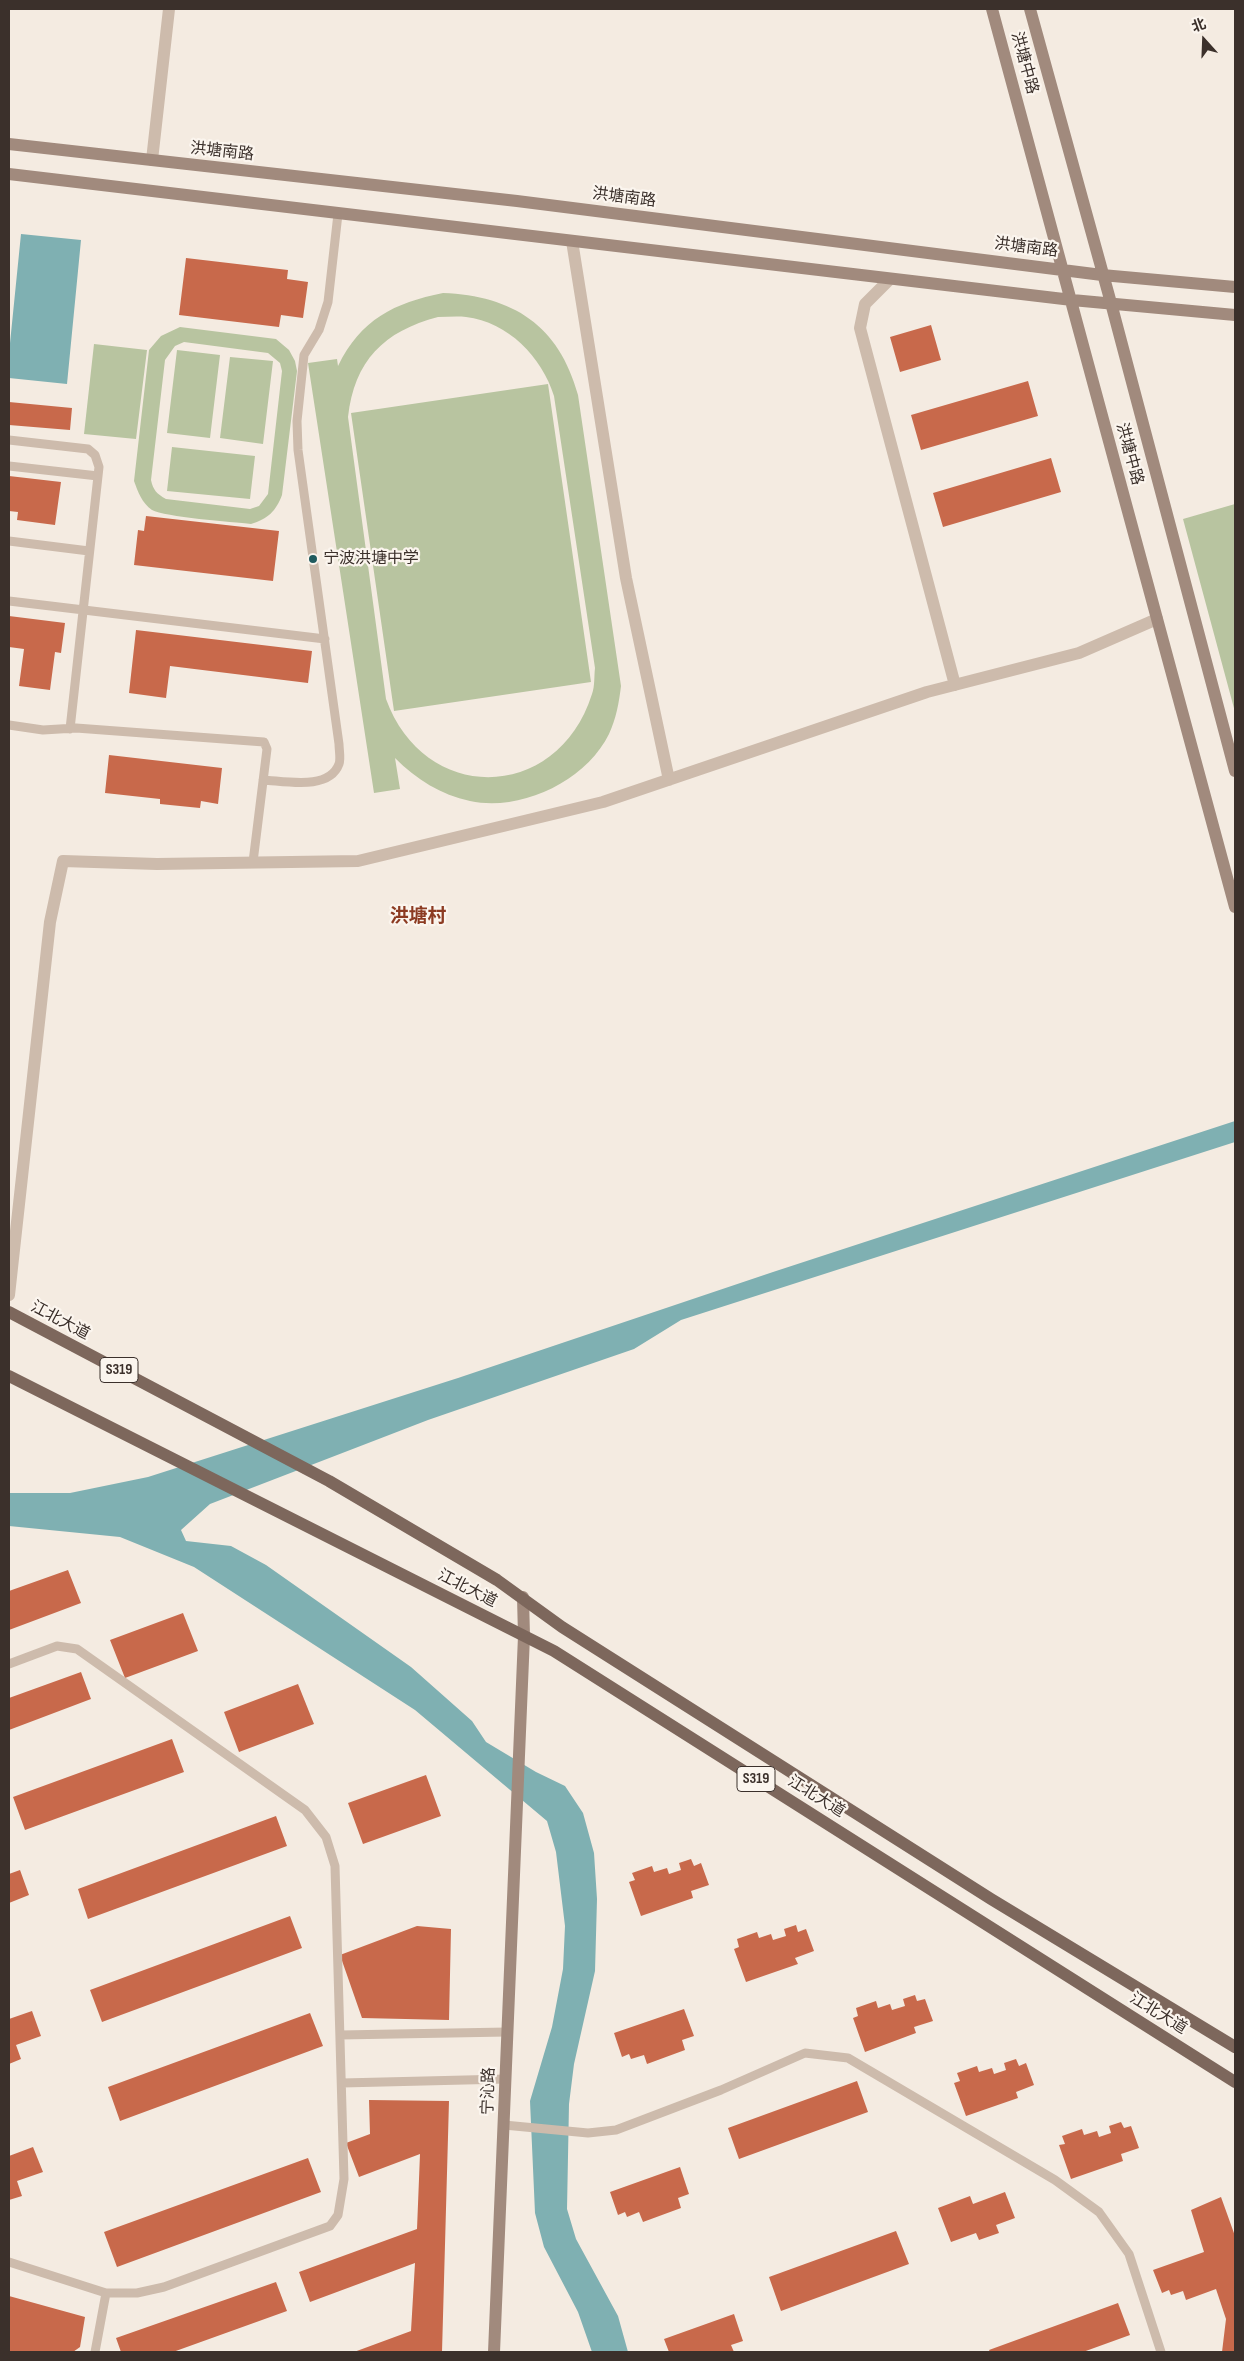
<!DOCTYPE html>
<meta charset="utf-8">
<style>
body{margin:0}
#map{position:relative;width:1244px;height:2361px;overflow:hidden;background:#f4ebe1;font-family:"Sofia Sans Condensed","Noto Sans SC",sans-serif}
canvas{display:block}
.frame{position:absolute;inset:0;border:10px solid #3b302b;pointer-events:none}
.north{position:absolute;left:1179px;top:15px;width:50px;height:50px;-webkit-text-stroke:4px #fbf5ee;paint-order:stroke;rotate:340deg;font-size:14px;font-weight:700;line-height:20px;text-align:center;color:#3b302b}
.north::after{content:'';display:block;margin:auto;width:18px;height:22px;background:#3b302b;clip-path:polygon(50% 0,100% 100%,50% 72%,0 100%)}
</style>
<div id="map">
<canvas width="1244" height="2361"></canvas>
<div class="frame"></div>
<div class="north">北</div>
</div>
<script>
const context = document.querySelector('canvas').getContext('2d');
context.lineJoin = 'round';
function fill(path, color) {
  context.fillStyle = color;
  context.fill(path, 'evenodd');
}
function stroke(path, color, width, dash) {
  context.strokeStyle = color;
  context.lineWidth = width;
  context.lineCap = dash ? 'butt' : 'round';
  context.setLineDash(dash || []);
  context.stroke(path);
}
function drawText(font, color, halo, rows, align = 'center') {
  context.font = font + ' "Sofia Sans Condensed","Noto Sans SC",sans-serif';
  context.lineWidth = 4.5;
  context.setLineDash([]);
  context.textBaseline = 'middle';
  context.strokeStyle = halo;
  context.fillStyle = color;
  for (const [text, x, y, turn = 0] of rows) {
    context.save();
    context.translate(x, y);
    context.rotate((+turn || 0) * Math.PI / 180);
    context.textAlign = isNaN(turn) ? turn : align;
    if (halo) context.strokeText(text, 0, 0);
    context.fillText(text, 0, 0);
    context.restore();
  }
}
const green = new Path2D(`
 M 443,293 C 513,296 559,325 578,395 L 621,686 C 619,703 616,719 609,734 C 586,781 521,812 470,801 C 441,795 416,779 395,758 L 400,789 L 374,793 L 308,363 L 337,359 L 338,366 C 361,319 394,303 443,293 ZM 438,317 C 447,317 457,316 466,317 C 508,322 542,357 554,396 L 595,668 C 594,676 595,686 592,694 C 558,802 425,806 386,699 L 348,417 C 354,361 384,331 438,317 Z
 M 180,327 L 276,339 L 289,350 L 295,361 L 297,371 L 282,495 C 276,511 268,519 251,524 C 233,522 164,517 152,510 C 142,503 138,492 134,481 L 149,350 L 161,336 ZM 184,342 L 268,353 L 280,363 L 282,371 L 268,494 L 259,506 L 250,509 L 166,499 C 157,494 153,490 151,480 L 165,360 L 175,346 Z
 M 94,344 L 147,350 L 136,439 L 84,434 Z
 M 177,350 L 220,355 L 210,438 L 167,433 Z
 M 230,357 L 273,361 L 263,444 L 220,438 Z
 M 548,384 L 591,682 L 394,711 L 351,413 Z
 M 172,447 L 255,456 L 250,499 L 167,491 Z
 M 1235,504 L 1235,712 L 1183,519 Z`);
const water = new Path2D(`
 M 21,234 L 81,240 L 67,384 L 9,378 L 9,353 Z
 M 1235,1121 L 1235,1142 L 681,1320 L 634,1349 L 428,1420 L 210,1504 L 181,1530 L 186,1541 L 231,1546 L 266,1565 L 411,1667 L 472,1721 L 486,1742 L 536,1772 L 565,1786 L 583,1813 L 594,1853 L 597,1899 L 595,1971 L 574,2064 L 569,2104 L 567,2209 L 576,2239 L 618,2316 L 628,2352 L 592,2352 L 578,2312 L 544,2247 L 535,2213 L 530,2101 L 552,2027 L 563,1969 L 565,1926 L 556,1852 L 547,1821 L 415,1710 L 194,1567 L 120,1537 L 9,1526 L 9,1493 L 70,1493 L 148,1477 L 458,1378 L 773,1272 Z`);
const building = new Path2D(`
 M 186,258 L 288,270 L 287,279 L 308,282 L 303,318 L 281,315 L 279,327 L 179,315 Z
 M 931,325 L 941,360 L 900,372 L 890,337 Z
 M 1028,381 L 1038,416 L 921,450 L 911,415 Z
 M 9,402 L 72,408 L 70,430 L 9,425 Z
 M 1051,458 L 1061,492 L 943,527 L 933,493 Z
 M 9,476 L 61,482 L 55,525 L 17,520 L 18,512 L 9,511 Z
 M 146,516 L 279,531 L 273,581 L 134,565 L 138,530 L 144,531 Z
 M 9,616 L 65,623 L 61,653 L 55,652 L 50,690 L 19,686 L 24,649 L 9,647 Z
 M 136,630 L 312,651 L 308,683 L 170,666 L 166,698 L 129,693 Z
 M 109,755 L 222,768 L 218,804 L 201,801 L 200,808 L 160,804 L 160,799 L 105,793 Z
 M 68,1570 L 81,1603 L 9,1630 L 9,1591 Z
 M 183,1613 L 198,1651 L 125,1678 L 110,1640 Z
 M 81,1672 L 91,1699 L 9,1730 L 9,1698 Z
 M 298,1684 L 314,1724 L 239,1752 L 224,1712 Z
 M 172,1739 L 184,1772 L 25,1830 L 13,1797 Z
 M 426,1775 L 441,1816 L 363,1844 L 348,1803 Z
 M 276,1816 L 287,1846 L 88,1919 L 78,1889 Z
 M 691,1859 L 694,1866 L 701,1863 L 709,1885 L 691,1891 L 693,1898 L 641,1916 L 629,1882 L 635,1880 L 632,1873 L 652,1866 L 654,1872 L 667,1868 L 669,1874 L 681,1870 L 679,1863 Z
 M 20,1870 L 29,1895 L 9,1903 L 9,1874 Z
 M 290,1916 L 302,1948 L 102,2022 L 90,1990 Z
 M 796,1925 L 798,1932 L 806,1929 L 814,1951 L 795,1958 L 798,1964 L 746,1982 L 734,1949 L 739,1947 L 737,1939 L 757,1932 L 759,1938 L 771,1934 L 773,1940 L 786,1936 L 784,1929 Z
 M 417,1926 L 451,1929 L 449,2020 L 362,2018 L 340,1955 Z
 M 915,1995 L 917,2001 L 925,1999 L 933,2021 L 914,2027 L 916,2033 L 865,2052 L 853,2018 L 858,2016 L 856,2008 L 876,2001 L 878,2008 L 890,2004 L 892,2010 L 905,2006 L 903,1999 Z
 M 684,2009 L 694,2036 L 682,2040 L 685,2050 L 647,2064 L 644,2055 L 631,2059 L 629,2054 L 622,2057 L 614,2033 Z
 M 32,2011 L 41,2036 L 16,2045 L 21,2059 L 9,2064 L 9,2019 Z
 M 310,2013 L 323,2046 L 120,2121 L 108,2087 Z
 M 1016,2059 L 1019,2066 L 1026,2063 L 1034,2085 L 1016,2092 L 1018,2098 L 966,2116 L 954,2083 L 960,2081 L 957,2073 L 977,2066 L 979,2072 L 992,2068 L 994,2074 L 1006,2070 L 1004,2063 Z
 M 857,2081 L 868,2112 L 739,2159 L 728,2128 Z
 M 369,2100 L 449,2101 L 442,2352 L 354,2352 L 411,2331 L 415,2263 L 310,2302 L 299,2272 L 417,2229 L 420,2154 L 359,2177 L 346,2143 L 370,2134 Z
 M 1121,2122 L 1124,2128 L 1131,2126 L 1139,2148 L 1121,2154 L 1123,2161 L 1071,2179 L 1059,2145 L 1065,2144 L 1062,2136 L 1082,2129 L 1084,2135 L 1097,2131 L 1099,2137 L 1111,2133 L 1109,2126 Z
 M 33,2147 L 43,2172 L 17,2181 L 22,2196 L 9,2200 L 9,2156 Z
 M 308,2158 L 321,2192 L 117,2267 L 104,2232 Z
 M 680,2167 L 689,2194 L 678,2198 L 681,2208 L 643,2222 L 639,2212 L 627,2217 L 625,2212 L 618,2215 L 610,2192 Z
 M 1005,2192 L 1015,2218 L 996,2225 L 999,2233 L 979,2240 L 976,2233 L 951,2242 L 938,2208 L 970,2196 L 973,2204 Z
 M 1221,2197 L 1235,2236 L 1235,2352 L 1222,2352 L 1226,2319 L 1216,2289 L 1186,2300 L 1183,2291 L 1171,2295 L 1169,2290 L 1162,2293 L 1153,2270 L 1204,2252 L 1191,2210 Z
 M 896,2231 L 909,2264 L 781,2311 L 769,2277 Z
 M 276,2282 L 287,2311 L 173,2352 L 121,2352 L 116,2338 Z
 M 9,2296 L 85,2317 L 80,2347 L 73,2352 L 9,2352 Z
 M 1118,2303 L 1130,2335 L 1083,2352 L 990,2352 L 989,2350 Z
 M 734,2314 L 743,2341 L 731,2345 L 734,2352 L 669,2352 L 664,2339 Z`);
const lane = new Path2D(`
 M 9,440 L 88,449 L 95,455 L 99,467 L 70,729
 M 9,466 L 98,476
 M 9,541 L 89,551
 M 9,601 L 325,639
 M 9,725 L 43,730 L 76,728 L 264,742 L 267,749 L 253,862
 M 263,780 C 285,781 329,791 339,764 C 341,759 339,750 339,744 L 298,450 L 297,421 L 304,355 L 319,330 L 328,302 L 338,214
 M 9,1664 L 57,1646 L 77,1649 L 305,1810 L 326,1837 L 335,1866 L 344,2179 L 338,2215 L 330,2226 L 164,2287 L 137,2293 L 106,2293 L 9,2262
 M 340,2035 L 507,2032
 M 342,2083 L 506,2079
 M 504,2125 L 588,2133 L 616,2130 L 721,2090 L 805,2053 L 848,2058 L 1055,2180 L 1099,2212 L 1129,2254 L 1161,2352
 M 95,2352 L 106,2293`);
const street = new Path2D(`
 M 152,160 L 169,9
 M 572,241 L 626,578 L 669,780
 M 890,279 L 865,304 L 860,328 L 955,685
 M 9,1295 L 50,922 L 63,861 L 157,864 L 358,861 L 603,802 L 927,692 L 1079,653 L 1157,619`);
const secondary = new Path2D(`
 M 992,9 L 1235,907
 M 1030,9 L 1111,303 L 1235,771
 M 9,144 L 517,201 L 1102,275 L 1235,287
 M 9,174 L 1072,300 L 1235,315
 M 494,2352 L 524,1636 L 523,1597`);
const primary = new Path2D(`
 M 9,1312 L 329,1481 L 497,1580 L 562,1627 L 991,1899 L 1235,2047
 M 9,1376 L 554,1651 L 1235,2082`);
const markers = [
 [313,559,5,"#1f5a5e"]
];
const shields = [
 [119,1370,38],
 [756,1779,38]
];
const shieldNames = [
 ["S319",119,1370],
 ["S319",756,1779]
];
const streetNames = [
 ["洪塘中路",1024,63,75],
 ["洪塘南路",222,152,6],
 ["洪塘南路",624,198,7],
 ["洪塘南路",1026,248,7],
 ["洪塘中路",1129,454,75],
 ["江北大道",60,1321,28],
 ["江北大道",467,1589,27],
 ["江北大道",816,1797,32],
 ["江北大道",1158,2014,32],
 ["宁沁路",489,2091,-88]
];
const poiNames = [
 ["宁波洪塘中学",323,559]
];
const quarterNames = [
 ["洪塘村",418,917]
];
fill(green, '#b8c4a0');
fill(water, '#7fb0b2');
fill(building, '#c8694b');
stroke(lane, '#cdbbac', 9);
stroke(street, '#cdbbac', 12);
stroke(secondary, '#a18a7d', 12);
stroke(primary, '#7d675c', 12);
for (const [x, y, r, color] of markers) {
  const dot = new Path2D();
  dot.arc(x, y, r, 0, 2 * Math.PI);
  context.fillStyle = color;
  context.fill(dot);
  stroke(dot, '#fbf5ee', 2);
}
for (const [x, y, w] of shields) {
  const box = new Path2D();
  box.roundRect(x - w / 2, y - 12.5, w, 25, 4);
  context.fillStyle = '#fbf5ee';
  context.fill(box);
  stroke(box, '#3b302b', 1);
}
drawText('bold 15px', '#3b302b', null, shieldNames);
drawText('16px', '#3b302b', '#fbf5ee', streetNames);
drawText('16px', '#3b302b', '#fbf5ee', poiNames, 'left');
drawText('bold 19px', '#8c3b22', '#fbf5ee', quarterNames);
</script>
